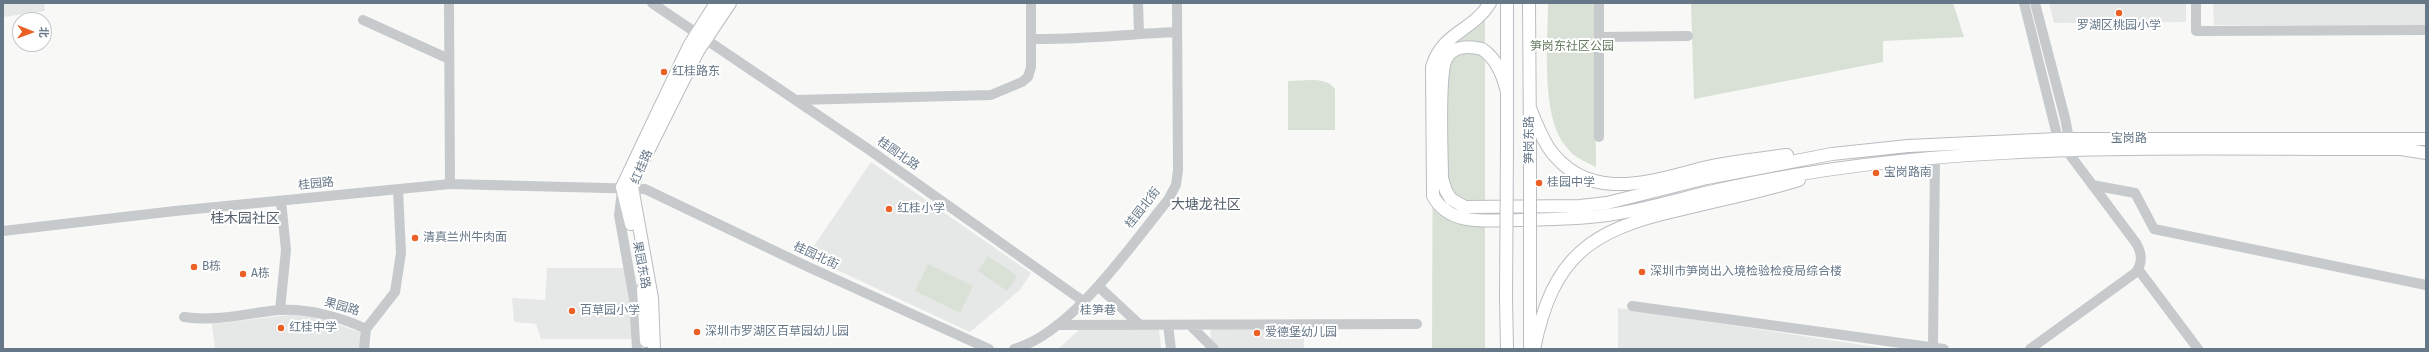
<!DOCTYPE html>
<meta charset="utf-8">
<style>
body{margin:0}
#map{position:relative;width:2429px;height:352px;overflow:hidden;background:#f8f8f6;font-family:"Fira Sans","Noto Sans SC",sans-serif}
canvas{display:block}
.frame{position:absolute;inset:0;border:4px solid #678;pointer-events:none}
.north{position:absolute;left:12px;top:12px;width:40px;height:40px;box-sizing:border-box;background:#fff;border:1px solid #c2c9cf;border-radius:50%;rotate:91deg;font-size:11px;font-weight:700;line-height:16px;text-align:center;color:#678}
.north::after{content:'';display:block;margin:auto;width:14px;height:18px;background:#ea6025;clip-path:polygon(50% 0,100% 100%,50% 72%,0 100%)}
</style>
<div id="map">
<canvas width="2429" height="352"></canvas>
<div class="frame"></div>
<div class="north">北</div>
</div>
<script>
const context = document.querySelector('canvas').getContext('2d');
context.lineJoin = 'round';
function fill(path, color) {
  context.fillStyle = color;
  context.fill(path, 'evenodd');
}
function stroke(path, color, width, dash) {
  context.strokeStyle = color;
  context.lineWidth = width;
  context.lineCap = dash ? 'butt' : 'round';
  context.setLineDash(dash || []);
  context.stroke(path);
}
function drawText(font, color, halo, rows, align = 'center') {
  context.font = font + ' "Fira Sans","Noto Sans SC",sans-serif';
  context.lineWidth = 4;
  context.setLineDash([]);
  context.textBaseline = 'middle';
  context.strokeStyle = halo;
  context.fillStyle = color;
  for (const [text, x, y, turn = 0] of rows) {
    context.save();
    context.translate(x, y);
    context.rotate((+turn || 0) * Math.PI / 180);
    context.textAlign = isNaN(turn) ? turn : align;
    if (halo) context.strokeText(text, 0, 0);
    context.fillText(text, 0, 0);
    context.restore();
  }
}
const built = new Path2D(`
 M 3,3 L 44,3 L 45,11 L 3,17 Z
 M 2049,3 L 2186,3 L 2186,22 L 2054,23 Z
 M 2213,3 L 2426,3 L 2426,26 L 2214,25 Z
 M 871,162 L 1031,273 L 1020,290 L 970,332 L 807,256 Z
 M 547,268 L 628,268 L 633,339 L 541,339 L 536,324 L 514,322 L 512,298 L 545,300 Z
 M 1618,308 L 1889,349 L 1618,349 Z
 M 307,313 L 362,333 L 363,349 L 215,349 L 212,324 Z
 M 1210,327 L 1304,327 L 1304,349 L 1220,349 L 1211,339 Z
 M 1080,329 L 1159,329 L 1161,349 L 1058,349 Z`);
const green = new Path2D(`
 M 1548,3 L 1595,3 L 1596,167 C 1586,162 1575,158 1568,149 C 1540,119 1548,43 1548,3 Z
 M 1691,3 L 1953,3 L 1964,37 L 1883,41 L 1883,62 L 1694,99 Z
 M 1485,15 L 1485,349 L 1432,349 L 1433,65 L 1439,54 Z
 M 1288,81 C 1303,81 1327,76 1335,89 L 1335,130 L 1288,130 Z
 M 988,256 L 1017,276 L 1007,291 L 978,271 Z
 M 928,264 L 973,286 L 960,313 L 915,291 Z`);
const minor = new Path2D(`
 M 449,3 L 450,184
 M 652,3 L 871,151 L 1083,301
 M 1138,3 L 1139,33
 M 1599,3 L 1599,137
 M 2024,3 L 2058,139 L 2136,243 C 2142,253 2143,264 2135,273 L 2030,349
 M 2035,3 L 2065,118 L 2069,139 L 2068,146
 M 2196,3 L 2196,31 L 2426,30
 M 363,20 L 449,59
 M 1599,37 L 1688,36
 M 1031,39 C 1080,40 1128,34 1177,32
 M 796,100 L 991,95 L 1022,82 L 1028,77 L 1031,67 L 1031,3
 M 2092,185 L 2135,193 L 2154,229 L 2426,285
 M 622,191 L 619,215 L 634,299 L 637,349
 M 3,231 L 175,211 L 450,184 L 645,189 L 804,265 L 989,349
 M 2138,269 L 2198,349
 M 1098,286 L 1139,324
 M 1632,306 L 1944,349
 M 280,310 L 286,250 L 281,201
 M 184,317 C 217,322 247,313 279,310 C 307,308 341,317 366,329 L 395,292 L 401,253 L 398,189
 M 1057,325 L 1417,324
 M 1168,325 L 1171,349
 M 1190,325 L 1214,349
 M 1933,347 L 1935,157
 M 364,349 L 366,329
 M 1014,349 C 1071,334 1131,245 1168,200 L 1176,185 L 1178,170 L 1177,3`);
const major = new Path2D(`
 M 1490,3 C 1472,32 1442,32 1432,67 L 1433,196 C 1450,227 1488,220 1518,220 C 1556,219 1593,219 1631,211 C 1665,204 1698,194 1732,187 C 1952,139 2177,150 2401,149 L 2426,153
 M 1529,3 L 1530,146
 M 1507,92 C 1503,76 1497,59 1482,49 C 1470,46 1453,45 1446,59 C 1438,75 1442,156 1442,178 L 1446,191 L 1451,199 L 1465,207 L 1580,206 L 1607,203 L 1707,178 L 1832,154 L 1908,146 L 2058,139 L 2426,139
 M 1530,108 C 1535,121 1541,135 1548,147 C 1587,204 1649,182 1703,168 C 1731,161 1759,159 1787,155
 M 1507,144 L 1507,3
 M 631,224 L 622,187 L 689,46 L 716,3
 M 643,289 L 646,341
 M 1506,298 L 1507,349
 M 1530,346 L 1530,297
 M 654,349 L 652,298 L 632,187 L 641,165 L 698,51 L 730,3
 M 1534,349 C 1553,256 1590,230 1679,210 C 1719,200 1760,192 1799,180`);
const majorBridge = new Path2D(`
 M 1530,146 L 1530,297
 M 1506,298 L 1507,144`);
const markers = [
 [2119,13,4,"#ea6025"],
 [664,72,4,"#ea6025"],
 [1876,173,4,"#ea6025"],
 [1539,183,4,"#ea6025"],
 [889,209,4,"#ea6025"],
 [415,238,4,"#ea6025"],
 [194,267,4,"#ea6025"],
 [1642,272,4,"#ea6025"],
 [243,274,4,"#ea6025"],
 [572,311,4,"#ea6025"],
 [281,328,4,"#ea6025"],
 [697,332,4,"#ea6025"],
 [1257,333,4,"#ea6025"]
];
const poiNames = [
 ["罗湖区桃园小学",2119,26,"center"],
 ["红桂路东",672,72],
 ["宝岗路南",1884,173],
 ["桂园中学",1547,183],
 ["红桂小学",897,209],
 ["清真兰州牛肉面",423,238],
 ["B栋",202,267],
 ["深圳市笋岗出入境检验检疫局综合楼",1650,272],
 ["A栋",251,274],
 ["百草园小学",580,311],
 ["红桂中学",289,328],
 ["深圳市罗湖区百草园幼儿园",705,332],
 ["爱德堡幼儿园",1265,333]
];
const parkNames = [
 ["笋岗东社区公园",1572,47]
];
const streetNames = [
 ["宝岗路",2129,139],
 ["笋岗东路",1530,140,-90],
 ["桂圆北路",898,154,35],
 ["红桂路",642,167,-67],
 ["桂园路",316,184,-6],
 ["桂园北街",1143,208,-52],
 ["桂园北街",816,256,25],
 ["果园东路",641,265,79],
 ["果园路",342,307,16],
 ["桂笋巷",1098,311]
];
const quarterNames = [
 ["大塘龙社区",1206,205],
 ["桂木园社区",245,219]
];
fill(built, '#e6e7e7');
fill(green, '#d9e1d7');
stroke(major, '#b9bdc1', 14);
stroke(minor, '#c6cacd', 10);
stroke(major, '#fff', 12);
stroke(majorBridge, '#b9bdc1', 14, []);
stroke(majorBridge, '#fff', 12);
for (const [x, y, r, color] of markers) {
  const dot = new Path2D();
  dot.arc(x, y, r, 0, 2 * Math.PI);
  context.fillStyle = color;
  context.fill(dot);
  stroke(dot, '#fff', 1.5);
}
drawText('12px', '#678', '#fff', poiNames, 'left');
drawText('12px', '#657a61', '#fff', parkNames);
drawText('12px', '#678', '#fff', streetNames);
drawText('14px', '#55606d', '#fff', quarterNames);
</script>
